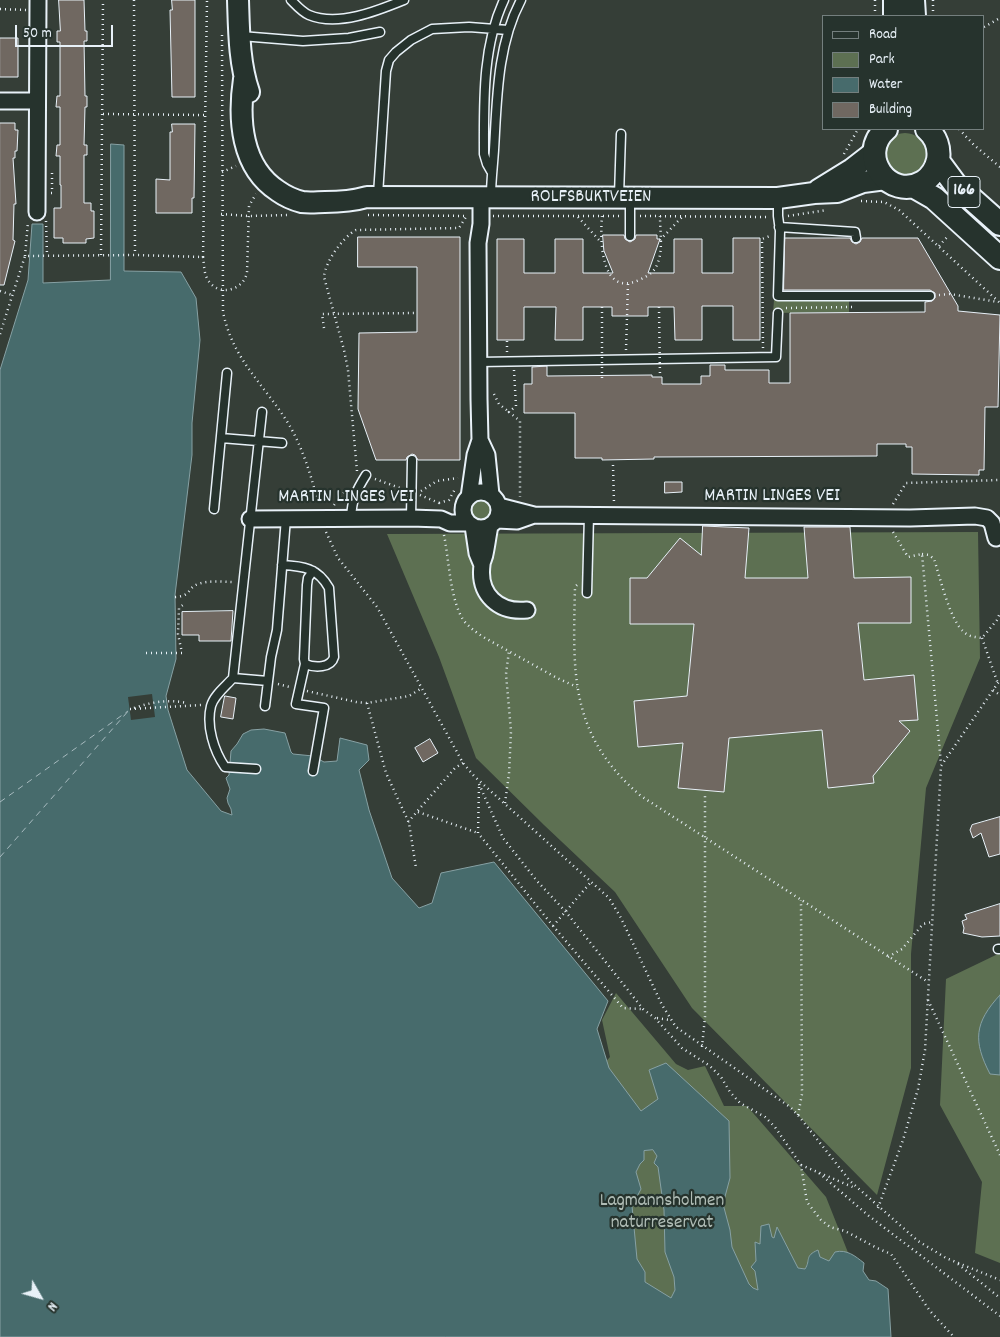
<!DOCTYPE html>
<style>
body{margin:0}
#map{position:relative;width:1000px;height:1337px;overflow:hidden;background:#353e37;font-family:Dekko,sans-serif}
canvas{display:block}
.legend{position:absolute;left:822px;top:15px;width:162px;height:115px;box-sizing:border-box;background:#26332d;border:1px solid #747f7e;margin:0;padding:6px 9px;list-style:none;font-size:15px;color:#e8f1f8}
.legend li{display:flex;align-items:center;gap:10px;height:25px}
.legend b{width:25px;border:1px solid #747f7e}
.north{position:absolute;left:15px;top:1272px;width:50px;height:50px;-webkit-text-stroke:4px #26332d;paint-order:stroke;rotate:128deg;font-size:14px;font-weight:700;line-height:20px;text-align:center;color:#e8f1f8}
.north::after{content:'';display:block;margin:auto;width:18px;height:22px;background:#e8f1f8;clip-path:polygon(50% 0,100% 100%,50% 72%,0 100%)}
.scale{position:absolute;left:15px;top:25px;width:98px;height:22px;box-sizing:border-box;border:2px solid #e8f1f8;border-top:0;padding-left:6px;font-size:15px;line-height:18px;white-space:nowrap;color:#e8f1f8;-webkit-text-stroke:4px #26332d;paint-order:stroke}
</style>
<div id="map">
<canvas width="1000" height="1337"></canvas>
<ul class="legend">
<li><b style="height:6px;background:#26332d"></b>Road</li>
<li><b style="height:14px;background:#5d7052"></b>Park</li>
<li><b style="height:14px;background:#476b6c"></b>Water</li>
<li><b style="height:14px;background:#706861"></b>Building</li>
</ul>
<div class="north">N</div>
<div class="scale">50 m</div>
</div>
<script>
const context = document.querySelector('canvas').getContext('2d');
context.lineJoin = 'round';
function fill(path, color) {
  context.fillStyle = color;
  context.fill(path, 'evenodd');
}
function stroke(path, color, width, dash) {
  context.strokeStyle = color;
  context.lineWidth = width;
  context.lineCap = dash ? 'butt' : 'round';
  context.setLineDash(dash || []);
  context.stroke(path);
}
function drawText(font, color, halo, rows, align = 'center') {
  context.font = font + ' Dekko,sans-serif';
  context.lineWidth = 4.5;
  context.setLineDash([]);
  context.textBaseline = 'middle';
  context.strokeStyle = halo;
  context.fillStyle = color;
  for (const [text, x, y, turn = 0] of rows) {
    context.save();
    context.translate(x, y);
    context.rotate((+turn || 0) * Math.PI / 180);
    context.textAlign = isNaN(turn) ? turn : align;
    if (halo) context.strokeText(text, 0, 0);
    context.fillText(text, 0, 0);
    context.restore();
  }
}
const green = new Path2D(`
 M884 154a21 21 0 1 1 42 0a21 21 0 1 1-42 0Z
 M 774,300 L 849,301 L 849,312 L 773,313 Z
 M469 510a13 13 0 1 1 26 0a13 13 0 1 1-26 0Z
 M 978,532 L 980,658 L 926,788 L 911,954 L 911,1068 L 877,1195 L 692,1008 L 615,892 L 544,825 L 476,758 L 439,657 L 387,534 Z
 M 1000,953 L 1000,1263 L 975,1253 L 982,1182 L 940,1105 L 946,979 Z
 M 616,993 L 676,1064 L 688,1070 L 705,1066 L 724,1106 L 747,1106 L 826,1197 L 849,1255 L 776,1290 L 570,1337 L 585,1084 L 610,1057 L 602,1020 Z`);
const water = new Path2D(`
 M 111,144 L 124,145 L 124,271 L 181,272 L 196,298 L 200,340 L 192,423 L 192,455 L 175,595 L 176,659 L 166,696 L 168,710 L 187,770 L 221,811 L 232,815 L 231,809 L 228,803 L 227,798 L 230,789 L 226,778 L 229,775 L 231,751 L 237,744 L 243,734 L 251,730 L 264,729 L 285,733 L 291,752 L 293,754 L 313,756 L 324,762 L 337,761 L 340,738 L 367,745 L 369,760 L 359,770 L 369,810 L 392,878 L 419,908 L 432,903 L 441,873 L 494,862 L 608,1001 L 597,1029 L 609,1068 L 641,1111 L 658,1099 L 649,1070 L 666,1063 L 729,1121 L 730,1178 L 723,1204 L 730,1230 L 732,1247 L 749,1284 L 753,1288 L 758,1290 L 755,1271 L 751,1267 L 756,1261 L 755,1242 L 760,1244 L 761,1226 L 769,1224 L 772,1237 L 774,1238 L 777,1227 L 798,1268 L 805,1269 C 811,1260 804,1256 818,1250 L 820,1257 L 829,1261 L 835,1252 C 847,1249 855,1256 864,1263 L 863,1271 L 869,1280 L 876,1281 L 888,1289 L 891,1337 L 0,1337 L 0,370 L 28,280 L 32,224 L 43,224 L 43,283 L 110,280 ZM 653,1150 L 657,1156 L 654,1163 L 658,1167 L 664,1210 L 665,1252 L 674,1277 L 675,1290 L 671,1298 L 645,1282 L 645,1272 L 637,1259 L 632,1206 L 641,1189 L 636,1172 L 640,1164 L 644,1160 L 644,1151 Z
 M 1000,995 L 1000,1075 L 990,1074 C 973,1041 974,1023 1000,995 Z`);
const pier = new Path2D(`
 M 152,694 L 155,717 L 131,720 L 128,697 Z`);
const ferry = new Path2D(`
 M 0,802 L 128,711
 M 0,857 L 130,709`);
const building = new Path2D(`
 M 59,0 L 84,0 L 85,31 L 87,31 L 87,41 L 84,41 L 85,96 L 87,96 L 87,107 L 85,107 L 84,145 L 87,145 L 87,155 L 84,155 L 84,203 L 91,203 L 91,211 L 94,211 L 94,238 L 86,239 L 86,243 L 63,243 L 63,238 L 54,238 L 54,208 L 61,208 L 61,185 L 60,185 L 60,156 L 56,156 L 57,145 L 60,145 L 60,107 L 56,107 L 57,96 L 60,96 L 60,42 L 57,42 L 57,31 L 60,31 Z
 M 172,0 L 195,0 L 195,97 L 172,97 L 170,10 L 172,10 Z
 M 0,38 L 18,38 L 18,77 L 0,77 Z
 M 0,123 L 15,123 L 15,130 L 18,130 L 17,151 L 15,151 L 15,158 L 13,158 L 16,204 L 14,204 L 13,240 L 15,241 L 4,285 L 0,285 Z
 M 172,124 L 195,124 L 194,198 L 192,198 L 192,213 L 156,213 L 156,179 L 170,180 L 170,132 L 172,132 Z
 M 603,235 L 624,235 L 625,239 L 630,242 L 635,239 L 636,235 L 657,235 L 657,239 L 660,239 L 648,273 L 674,273 L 674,239 L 702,239 L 702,273 L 733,273 L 733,238 L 760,238 L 760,340 L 733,340 L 733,306 L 702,306 L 702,340 L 675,340 L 674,307 L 648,307 L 648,316 L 612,316 L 612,307 L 583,307 L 583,340 L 555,340 L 556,307 L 524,307 L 524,340 L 497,340 L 497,239 L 524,239 L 524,273 L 555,273 L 555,239 L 583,239 L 583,273 L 613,273 L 604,251 Z
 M 358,237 L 460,237 L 460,460 L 418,460 L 415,455 L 412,454 L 407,457 L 406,460 L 376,460 L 358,409 L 359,333 L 417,332 L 417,267 L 358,267 Z
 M 785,238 L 850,238 L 852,242 L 856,244 L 860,242 L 862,238 L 918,238 L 958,306 L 958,311 L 1000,315 L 998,407 L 985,407 L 984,470 L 979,470 L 979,475 L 912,474 L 912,447 L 906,447 L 906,444 L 877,444 L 877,456 L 654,457 L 654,459 L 602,460 L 602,458 L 575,458 L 575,413 L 524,413 L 524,384 L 532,384 L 532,367 L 547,366 L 547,376 L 652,375 L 652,377 L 662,377 L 662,384 L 701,384 L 701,376 L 710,376 L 710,365 L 725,365 L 725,370 L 769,370 L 769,383 L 790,383 L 790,313 L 925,312 L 925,302 L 932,301 L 935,298 L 935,293 L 930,290 L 784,290 Z
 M 665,482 L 682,482 L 682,492 L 665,493 Z
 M 703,526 L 749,528 L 745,578 L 808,578 L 804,527 L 850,527 L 854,578 L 911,577 L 911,623 L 858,623 L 864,680 L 914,675 L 918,720 L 899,721 L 910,731 L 873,776 L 874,783 L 828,788 L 822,730 L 729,738 L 724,792 L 678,788 L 683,743 L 638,747 L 634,701 L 687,696 L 694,624 L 630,624 L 630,578 L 647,578 L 680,538 L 701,555 Z
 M 233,611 L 231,641 L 199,641 L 199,635 L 182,635 L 182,612 Z
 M 225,696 L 236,698 L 233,719 L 221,717 Z
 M 430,739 L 438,753 L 423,762 L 415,748 Z
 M 1000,817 L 1000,854 L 989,857 L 981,833 L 973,838 L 970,830 L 972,825 Z
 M 1000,904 L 1000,936 L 982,937 L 963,933 L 964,928 L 962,921 L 967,919 L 965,915 Z`);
const path = new Path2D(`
 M 134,0 L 135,255
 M 933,0 L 933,16
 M 0,9 L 26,10
 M 875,16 L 875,0
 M 984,27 L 1000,18
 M 222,35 L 223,312 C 233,360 263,383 288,423 C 303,448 311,476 319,505
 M 103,114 L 205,115
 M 959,129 L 974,145 L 1000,167
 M 844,154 L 858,129
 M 222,172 L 236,166
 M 51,193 L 52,193 L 52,173
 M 861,201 L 884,202 L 899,210 L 1000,303
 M 221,214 L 248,216 L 287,215
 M 368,215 L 467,216
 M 493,216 L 620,216
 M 602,216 C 600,239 600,298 639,280 C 648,276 655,272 658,262 C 663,251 660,229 660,216
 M 640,216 L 770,217
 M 788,216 L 827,210
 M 578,217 L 599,240
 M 46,221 L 47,255
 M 660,240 L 683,216
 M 939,246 L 948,236
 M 101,255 L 103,0
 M 25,256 L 28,222
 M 203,257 L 207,0
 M 0,291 L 12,295
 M 939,295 L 950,294 L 998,302
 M 786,308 L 852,307
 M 324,328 L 322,314 L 417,313
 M 0,334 L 25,256 L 135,255 L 203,257 C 204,263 204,271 206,276 C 214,297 242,293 247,273 L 249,206 L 256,194
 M 763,348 L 762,239 L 770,236
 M 626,350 L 628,283
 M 507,352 L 507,340
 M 514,370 L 516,406 L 509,412 L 520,421 L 520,497
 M 494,394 L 499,404 L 509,412
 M 613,465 L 614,503
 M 357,471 L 348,370 L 344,350 L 324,277 C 325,262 343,237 356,230 L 459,228 L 466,217
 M 375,479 L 403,489
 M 421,491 L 437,481 L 458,478
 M 420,495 L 439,503 L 440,507
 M 439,503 L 449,500 L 455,489
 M 893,504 L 906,483 L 1000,480
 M 334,505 L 346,490
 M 326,532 L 338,558 L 377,607 L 463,763 L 474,776 L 609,898 L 621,918 L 662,1005 L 676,1027 L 790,1107 L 798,1115 L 850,1181 L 918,1241 L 946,1258 L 1000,1280
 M 893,532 L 908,557 L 922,554 L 941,764
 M 444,535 C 449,559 450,601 464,621 C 470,628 477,633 485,638 L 557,678 L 577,687
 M 922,554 L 929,555 L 934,559 C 940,577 950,621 964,632 C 969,637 976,637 982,638 L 997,620 L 1000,613
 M 577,585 L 575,587 C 573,673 569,735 641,796 L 928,982
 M 175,597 C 192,596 187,588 198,584 C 209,580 223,582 235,582
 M 982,638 L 998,684
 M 146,653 L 182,653 L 178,634 L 179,608 L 183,605
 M 278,684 L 290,687
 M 993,690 L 1000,695
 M 307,691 L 356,702 L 367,703 L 409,696 L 422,688
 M 367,703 L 386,773 L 409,823 L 416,868
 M 134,708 C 152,702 168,699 187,703
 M 130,709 L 202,705
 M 479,784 L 503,838 L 537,881 L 566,912 L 643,1009 L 655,1018 L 682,1048 L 710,1066 L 721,1077 L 730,1092 L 740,1103 L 765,1117 L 775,1127 L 801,1165 L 807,1202 L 821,1220 L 830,1227 L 845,1231 L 877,1248 L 891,1254 L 930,1311 L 954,1337
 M 479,787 L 478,833 L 553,926 L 623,1008 L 642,1009
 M 505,803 L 509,774 L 511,731 L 506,674 L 509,651
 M 418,812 L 478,833
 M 408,822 L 455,768 L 463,763
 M 553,926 L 591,882
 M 888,957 L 902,949 L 923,924 L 932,922
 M 928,1000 L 1000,1155
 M 657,1018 L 670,1020
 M 702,1047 L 705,1017 L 705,795
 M 798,1115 L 802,1094 L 801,900
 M 801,1165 L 855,1188
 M 819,1173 L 869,1216 L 1000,1316
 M 878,1208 L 903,1140 L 918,1089 L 925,1050 L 941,766 L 1000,680
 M 958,1264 L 1000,1298`);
const lane = new Path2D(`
 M 291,0 C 296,5 302,12 309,15 C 338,27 377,11 404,0
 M 241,36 L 303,41 L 349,38 L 380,32
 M 491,171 L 487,164 L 484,154 C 484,103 482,47 504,0
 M 378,195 L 386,71 L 389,60 L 396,52 L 411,40 L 432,29 L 469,27 L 508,30
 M 491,196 C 491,181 493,166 494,150 C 497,100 497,45 521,0
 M 619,196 L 621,134
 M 778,200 L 778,216 L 780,231 L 778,296 L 930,296
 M 779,227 L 855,232 L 856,238
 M 630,236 L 630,200
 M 479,362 L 776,357 L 778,313
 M 221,438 L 282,443
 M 214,509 L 227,373
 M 351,518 C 352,499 356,491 366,475
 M 411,518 L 412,460
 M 282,565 C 303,566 318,568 329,588 L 334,657 C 331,668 315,668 305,664 L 304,659 L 307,585 L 308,578 L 313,571
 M 587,593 L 589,515
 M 305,664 L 296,704 L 324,708 L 313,771
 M 233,678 L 268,681
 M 265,706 L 271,657 L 277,630 L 286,518
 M 256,769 L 225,767 C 214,751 206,726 211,706 C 214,695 226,686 233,678 L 262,412
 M 998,949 L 1000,949`);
const street = new Path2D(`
 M 0,101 L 37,101
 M 37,212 L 38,0
 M 480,440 L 487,455 L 491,495
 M463 510a18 18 0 1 1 36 0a18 18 0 1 1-36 0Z
 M 469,497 L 475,455 L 480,440 L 479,399 L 478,243 L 481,224 L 481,198
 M 499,506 L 534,515 L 910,518 L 975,516 L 987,518 L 992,523 L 996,538
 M 250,519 L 411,518 L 441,519 L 450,523 L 468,523
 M 497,520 L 517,521 L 534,515
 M 473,526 L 477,553 L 482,565
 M 490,526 C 488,535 487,545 485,554 C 485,557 482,561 482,565 C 478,595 499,613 527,610`);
const secondary = new Path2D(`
 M 238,0 C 239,30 239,63 249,92
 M 244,79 C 238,119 241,167 278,191 C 285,196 294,200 302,202 C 310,203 318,202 325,202 C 340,202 353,201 367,197 L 778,198 L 814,193 L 837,192 L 863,182 L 886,179
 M 818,190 L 852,169 L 874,152`);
const primary = new Path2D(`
 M 913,0 L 914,16
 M 895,16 L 895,0
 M 886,129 C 856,155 889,202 923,182 C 931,177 936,169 938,160 C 940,148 936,137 927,129
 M 938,161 L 955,184 L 1000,224
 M 913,186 L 934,198 L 1000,258`);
const pathBridge = new Path2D(`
 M 602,307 L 602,381
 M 659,307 L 660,377`);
const shields = [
 [964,192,32]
];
const shieldNames = [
 ["166",964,192]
];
const streetNames = [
 ["ROLFSBUKTVEIEN",591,198],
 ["MARTIN LINGES VEI",772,497],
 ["MARTIN LINGES VEI",346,498]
];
const parkNames = [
 ["Lagmannsholmen",662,1202],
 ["naturreservat",662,1224]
];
fill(green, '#5d7052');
fill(water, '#476b6c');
stroke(water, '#87a1a4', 1);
fill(pier, '#353e37');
stroke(ferry, '#a8bbc0', 1, [6, 5]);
fill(building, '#706861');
stroke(building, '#e8f1f8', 1);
stroke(lane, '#e8f1f8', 11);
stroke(street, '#e8f1f8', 19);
stroke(secondary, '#e8f1f8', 24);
stroke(primary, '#e8f1f8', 26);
stroke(path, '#e8f1f8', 2.5, [1, 4]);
stroke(lane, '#26332d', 8);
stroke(street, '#26332d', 15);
stroke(secondary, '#26332d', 20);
stroke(primary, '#26332d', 22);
stroke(pathBridge, '#e8f1f8', 2.5, [1, 4]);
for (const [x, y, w] of shields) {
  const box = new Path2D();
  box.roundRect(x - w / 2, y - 15.5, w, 31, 4);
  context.fillStyle = '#26332d';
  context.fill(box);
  stroke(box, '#e8f1f8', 1);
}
drawText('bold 18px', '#e8f1f8', null, shieldNames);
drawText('19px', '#e8f1f8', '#26332d', streetNames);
drawText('19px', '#b0bdb6', '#26332d', parkNames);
</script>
